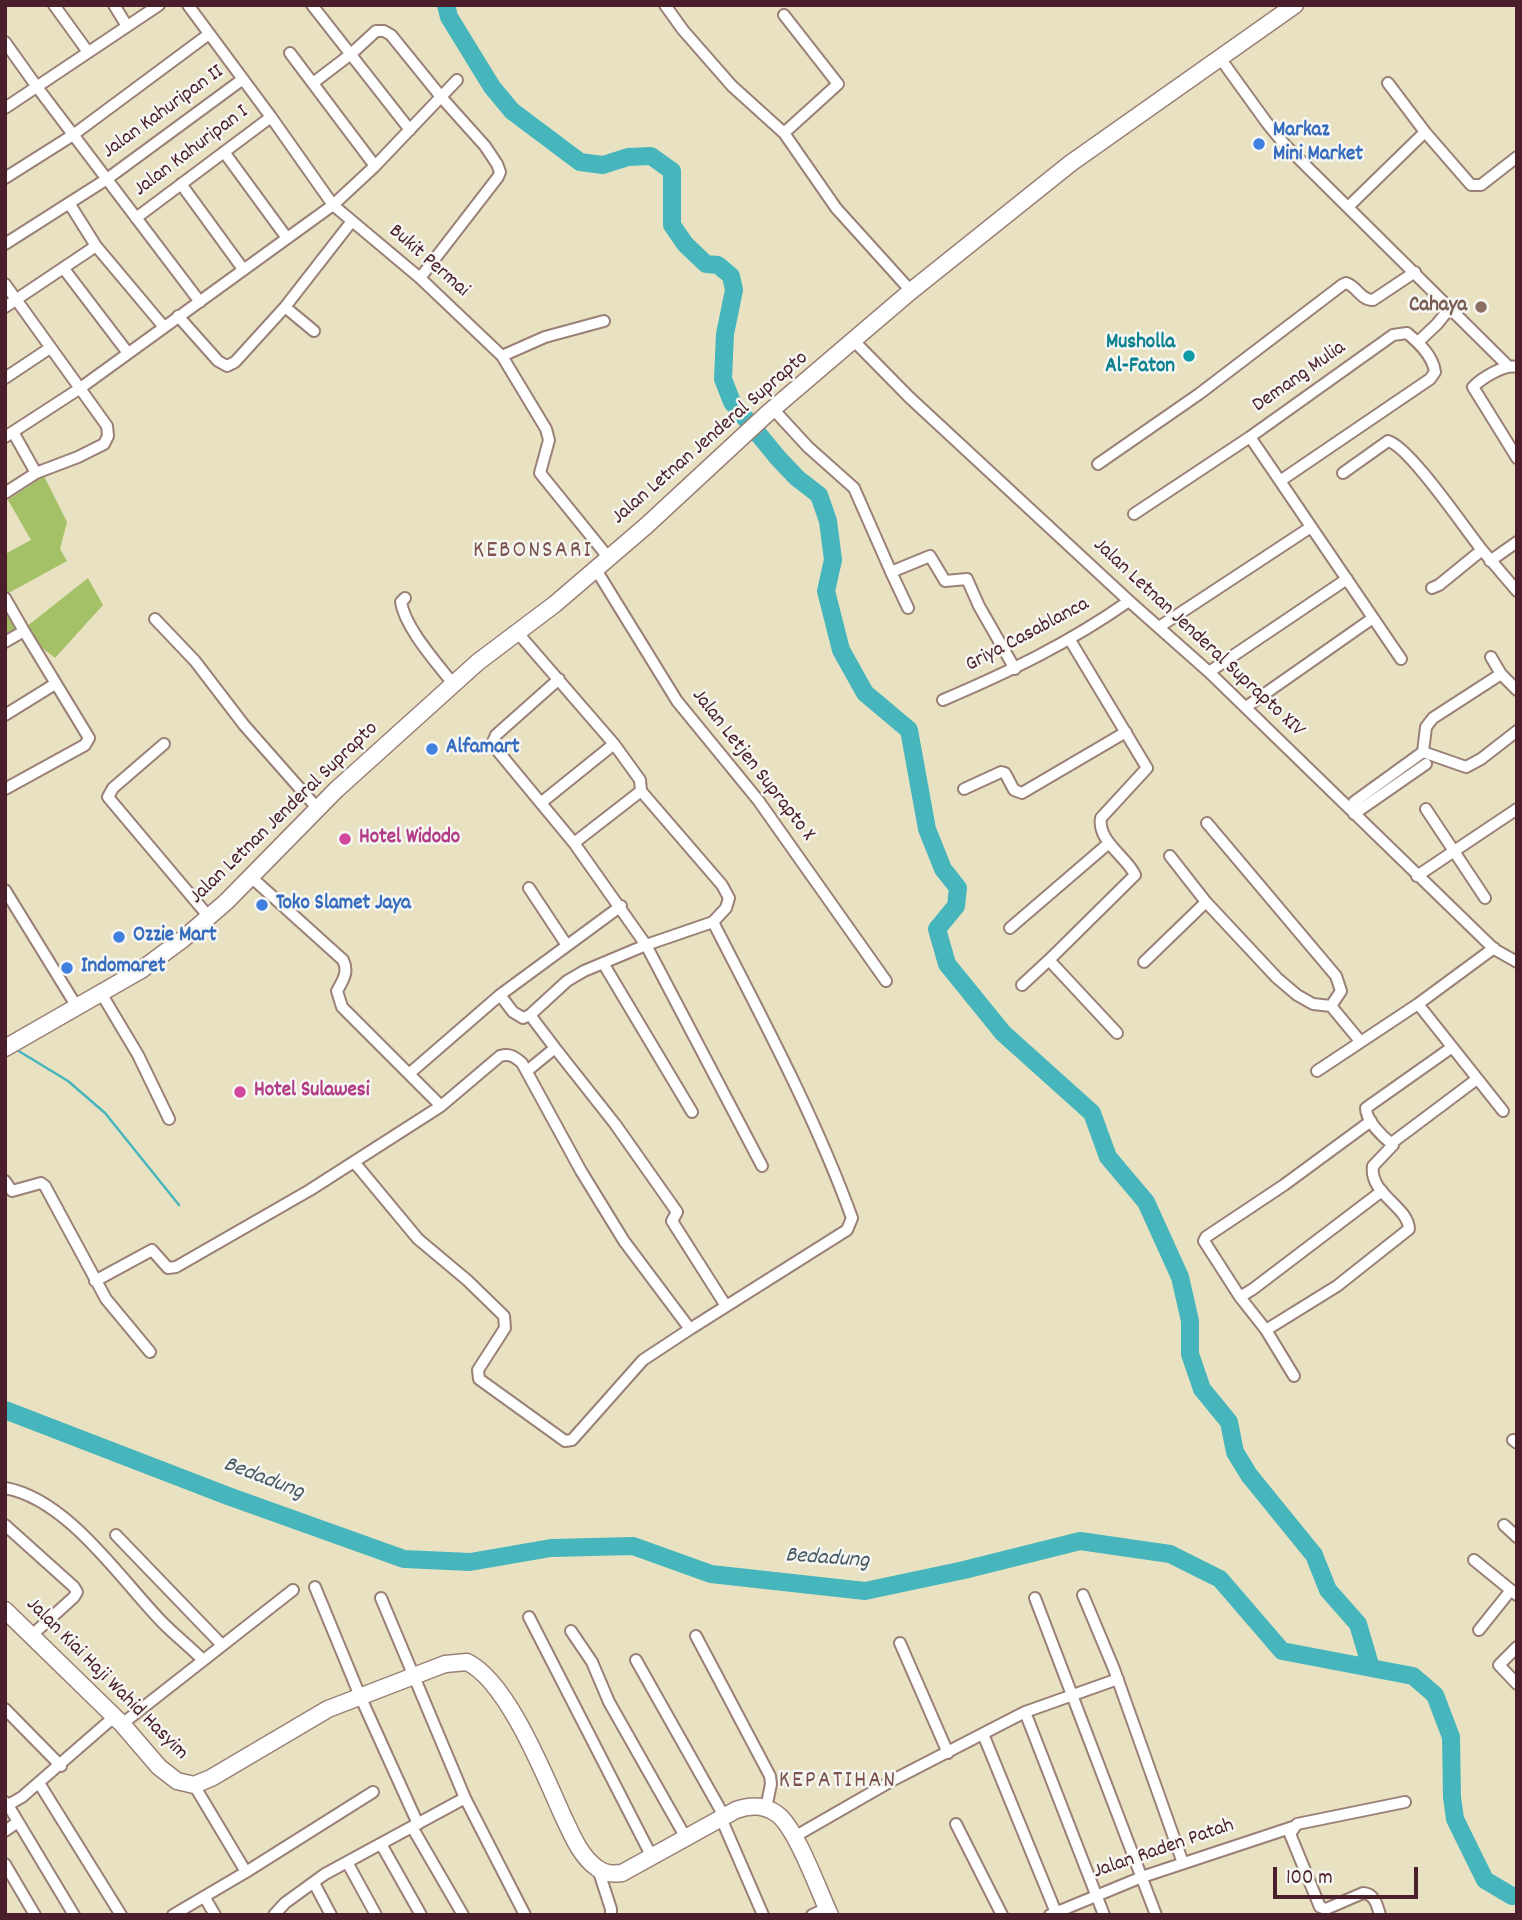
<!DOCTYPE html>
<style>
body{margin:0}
#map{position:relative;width:1522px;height:1920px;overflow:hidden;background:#e9e2c2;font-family:Dekko,sans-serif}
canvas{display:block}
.frame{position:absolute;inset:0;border:7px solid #4a1f2b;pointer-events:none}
.scale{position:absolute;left:1273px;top:1867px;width:145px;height:32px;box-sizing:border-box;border:4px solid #4a1f2b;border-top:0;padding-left:9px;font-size:21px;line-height:24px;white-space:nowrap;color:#4a1f2b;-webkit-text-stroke:5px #f6f6f2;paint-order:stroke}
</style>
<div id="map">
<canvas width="1522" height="1920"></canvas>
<div class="frame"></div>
<div class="scale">100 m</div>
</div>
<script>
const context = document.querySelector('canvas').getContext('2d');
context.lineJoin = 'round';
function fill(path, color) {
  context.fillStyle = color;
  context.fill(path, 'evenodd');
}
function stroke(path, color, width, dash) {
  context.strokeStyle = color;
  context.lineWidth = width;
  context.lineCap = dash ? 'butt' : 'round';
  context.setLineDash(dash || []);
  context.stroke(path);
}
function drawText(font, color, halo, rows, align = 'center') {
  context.font = font + ' Dekko,sans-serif';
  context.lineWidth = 5;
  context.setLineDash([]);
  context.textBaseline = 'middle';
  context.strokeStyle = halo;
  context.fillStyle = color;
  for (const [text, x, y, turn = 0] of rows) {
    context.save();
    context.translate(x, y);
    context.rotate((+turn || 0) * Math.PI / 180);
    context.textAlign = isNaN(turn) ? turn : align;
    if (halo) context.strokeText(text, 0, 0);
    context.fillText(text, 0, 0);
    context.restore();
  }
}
const green = new Path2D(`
 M 44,476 L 67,522 L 60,549 L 67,561 L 5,595 L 5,554 L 31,540 L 8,500 Z
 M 88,578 L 103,605 L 55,658 L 27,636 L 5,649 L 5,602 L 26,627 Z`);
const stream = new Path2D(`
 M 17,1050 L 68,1081 L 105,1113 L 179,1205`);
const river = new Path2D(`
 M 446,5 L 449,17 L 492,87 L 512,111 L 580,162 L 603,165 L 628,157 L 651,156 L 672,171 L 672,225 L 685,244 L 706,264 L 718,265 L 731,276 L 734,290 L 725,334 L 723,379 L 732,402 L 778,458 L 797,478 L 819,495 L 828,521 L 833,560 L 826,591 L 841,650 L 865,693 L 909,730 L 927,829 L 943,869 L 958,888 L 956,906 L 937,929 L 947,964 L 1003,1033 L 1092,1113 L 1108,1157 L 1146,1202 L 1180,1277 L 1190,1321 L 1190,1354 L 1202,1389 L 1229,1422 L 1235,1452 L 1249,1475 L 1314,1555 L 1328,1590 L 1358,1624 L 1371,1668
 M 5,1410 L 228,1496 L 404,1559 L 470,1562 L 551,1548 L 633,1546 L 711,1574 L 865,1591 L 964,1570 L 1080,1541 L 1170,1554 L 1220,1579 L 1282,1651 L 1413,1676 L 1435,1695 L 1451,1737 L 1452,1797 L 1455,1819 L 1485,1880 L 1512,1896 L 1517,1896`);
const street = new Path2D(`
 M 54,5 L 88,52
 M 114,5 L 127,26
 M 188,5 L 271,117 L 333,205 L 420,278 L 502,356 L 546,429 L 549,440 L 540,473 L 608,557
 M 312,5 L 410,130
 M 665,5 L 683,30 L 732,86 L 784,133 L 836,208 L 911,291
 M 5,42 L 37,87 L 200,302
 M 290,53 L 375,166
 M 1220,58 L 1267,123 L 1285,145 L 1508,366
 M 313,83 L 351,54 L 376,31 L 384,31 L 391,35 L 442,98 L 485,146 L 497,164 L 500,172 L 498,177 L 420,278
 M 1388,83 L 1425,132
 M 5,108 L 159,5
 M 784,133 L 838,84 L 784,15
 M 224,152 L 287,238
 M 5,178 L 73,135 L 209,34
 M 181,184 L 243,269
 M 69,203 L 96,246 L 164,327
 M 1348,207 L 1425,132 L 1471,185 L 1481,185 L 1517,157
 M 136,218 L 271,117
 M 5,244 L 107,179 L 243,79
 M 64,269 L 128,353
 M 5,284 L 107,426 L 108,436 L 104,444 L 78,457 L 36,473 L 5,493
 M 5,307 L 96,246
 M 285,307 L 352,221
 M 178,316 L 218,361 L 227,366 L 235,362 L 285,307 L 314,331
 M 1407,333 C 1419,343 1433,356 1435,372 L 1430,379 L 1280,481 L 1250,437 L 1393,335 Z
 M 854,341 L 909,397 L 1129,601 L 1209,672 L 1494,949 L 1517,962
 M 1418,342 L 1437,324 L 1450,308
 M 502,356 L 545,337 L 604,321
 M 1517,367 C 1504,364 1482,378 1473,387 L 1517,458
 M 5,378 L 50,348
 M 773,409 L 808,447 L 854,488 L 891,572 L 930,556 L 945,581 L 967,579 L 979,606 L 1015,669
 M 13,432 L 36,473
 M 5,437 L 79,389 L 333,205 L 375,166 L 457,80
 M 1098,464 L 1199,394 L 1342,285 L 1346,283 C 1357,286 1360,300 1373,300 L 1415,272
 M 1343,473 L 1388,441 C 1409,446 1465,529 1482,550 L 1439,585 L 1432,588
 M 1280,481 L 1401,659
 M 1134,514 L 1250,437
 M 1482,550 L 1517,591
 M 1490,561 L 1517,542
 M 595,568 L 677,701 L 758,800 L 886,981
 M 891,572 L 908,608
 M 5,598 L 24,631
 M 405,598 L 401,602 C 405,628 437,663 453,684
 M 155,619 L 195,661 L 244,725 L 318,809
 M 1159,627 L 1311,527
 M 1070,640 L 1147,768 L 1101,818 C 1097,841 1127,857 1135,875 L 1049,960 L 1117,1033
 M 5,642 L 24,631 L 89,738 L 85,745 L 5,789
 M 1491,657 L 1501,674 L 1517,690
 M 1209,672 L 1347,579
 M 559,679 L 496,735 L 492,744 L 574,843 L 646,945 L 762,1166
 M 943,700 C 1011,671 1069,643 1129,601
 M 1246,707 L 1373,618
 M 5,715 L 55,684
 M 164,744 L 113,788 L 108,797 L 209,917
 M 1423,752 L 1426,727 L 1433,718 L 1501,674
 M 964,789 L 1001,772 L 1005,773 L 1014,790 L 1022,793 L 1126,732
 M 542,802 L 614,744
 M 1354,802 L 1423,752 L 1466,767 L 1481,759 L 1517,731
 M 1426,809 L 1485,898
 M 1354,814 L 1426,764
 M 1207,823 L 1336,976 L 1341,991 L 1331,1006
 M 574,843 L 641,791
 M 1170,856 L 1206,902 L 1277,978 L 1297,995 L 1313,1004 L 1331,1006 L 1360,1041
 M 1417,876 L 1517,809
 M 251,877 L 343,960 C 349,972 343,980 337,991 L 342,1007 L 441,1106 L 500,1056 C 510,1053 515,1057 522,1063 L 581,1171 L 624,1241 L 690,1329 L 847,1230 L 852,1218 C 815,1116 762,1018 713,922 L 726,908 L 729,898 L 722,885 L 641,791 L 640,780 L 614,744 L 517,632
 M 529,888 L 566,944
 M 5,890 L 77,1007
 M 1010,928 L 1109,843
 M 1144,962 L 1206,902
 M 603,963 L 692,1112
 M 1022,985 L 1049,960
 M 101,993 L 138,1055 L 169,1119
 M 500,995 L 513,1012 L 523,1018 L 530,1015 L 567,981 L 584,971 L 646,945 L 713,922
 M 1418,1004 L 1503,1111
 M 530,1015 L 555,1048
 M 1451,1048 L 1366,1108 C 1366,1121 1383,1137 1393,1145 L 1393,1142 L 1477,1079
 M 527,1071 L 555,1048 L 615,1124 L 677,1212 L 672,1221 L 726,1306
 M 1317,1071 L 1418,1004 L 1494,948
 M 410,1073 L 500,995 L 621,906
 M 354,1162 L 418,1239 L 467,1280 L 504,1316 L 505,1328 L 478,1370 L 479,1379 L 565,1441 L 572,1440 L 643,1360 L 690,1329
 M 5,1181 L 12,1191 L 41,1183 L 45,1186 L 106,1299 L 150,1352
 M 95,1281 L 152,1250 L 168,1268 L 176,1267 L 310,1190 L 441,1106
 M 1240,1297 L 1253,1289 L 1382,1191
 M 1266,1330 L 1337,1286 L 1409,1229 C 1408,1206 1369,1194 1373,1166 L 1393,1145
 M 1294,1376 L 1266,1330 L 1240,1297 L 1204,1241 L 1206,1237 L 1284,1185 L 1371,1121
 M 1513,1440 L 1517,1443
 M 5,1488 C 68,1499 121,1580 163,1623 C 176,1636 190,1647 203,1660
 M 5,1525 L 74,1587 L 77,1592 L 74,1597 L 32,1635
 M 1504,1525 L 1517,1537
 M 116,1535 L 222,1645
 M 1474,1560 L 1517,1595
 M 315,1587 L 360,1696 L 418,1824
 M 1083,1595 L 1114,1669 L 1183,1863
 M 381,1598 L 465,1798 L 525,1915
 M 1035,1598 L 1156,1915
 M 529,1617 L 652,1857
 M 1479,1630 L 1511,1590
 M 571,1631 L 592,1662 L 609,1702 L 686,1838
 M 696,1636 L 770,1776 L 771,1784 L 766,1808
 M 900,1643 L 948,1753
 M 1517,1647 L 1499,1665 L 1517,1684
 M 636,1660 L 724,1816
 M 5,1709 L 61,1766
 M 1025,1712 L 1104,1915
 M 122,1724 L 293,1590
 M 983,1734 L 1057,1915
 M 39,1783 L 121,1915
 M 5,1802 L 8,1805 L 22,1797 L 114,1717
 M 8,1805 L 74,1915
 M 721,1818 L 763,1915
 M 956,1824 L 1002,1915
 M 412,1827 L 463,1915
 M 5,1831 L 18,1822
 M 794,1837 L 895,1779 L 1025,1712 L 1118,1679
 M 381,1844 L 421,1915
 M 347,1862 L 376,1915
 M 5,1864 L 35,1915
 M 598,1869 L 611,1909 L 611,1915
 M 246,1872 L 373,1792
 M 314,1883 L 331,1915
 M 205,1898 L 215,1915
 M 173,1915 L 246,1872 L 194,1785
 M 274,1915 L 285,1903 L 325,1874 L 465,1798
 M 812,1915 L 827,1908
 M 1050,1915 L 1142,1877 L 1293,1827
 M 1380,1915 C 1377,1905 1375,1894 1363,1893 L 1326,1909 L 1320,1907 L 1290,1834 L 1297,1824 L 1405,1802`);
const secondary = new Path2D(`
 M 5,1048 L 141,970 L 183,939 L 226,902 L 336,790 L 478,662 L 555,604 L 646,526 L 768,413 L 911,291 L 1071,163 L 1295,5
 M 5,1610 L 122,1724 L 159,1767 L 177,1781 L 194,1785 L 211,1778 L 328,1709 L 445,1664 L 467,1662 C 507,1681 544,1774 562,1814 C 571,1833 580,1856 597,1868 C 605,1874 612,1874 622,1873 L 736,1810 C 750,1805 765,1805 777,1814 C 796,1827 819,1892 830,1915`);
const markers = [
 [1259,144,7,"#3f7fe0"],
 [1481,307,7,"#8d6e63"],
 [1189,356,7,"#0f9aa8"],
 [432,749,7,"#3f7fe0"],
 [345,839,7,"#d1479c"],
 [262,905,7,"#3f7fe0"],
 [119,937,7,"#3f7fe0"],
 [67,968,7,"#3f7fe0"],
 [240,1092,7,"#d1479c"]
];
const streetNames = [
 ["Jalan Kahuripan II",164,113,-36],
 ["Jalan Kahuripan I",192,152,-37],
 ["Bukit Permai",428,262,41],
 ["Demang Mulia",1300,378,-35],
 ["Jalan Letnan Jenderal Suprapto",711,439,-41],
 ["Griya Casablanca",1028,636,-28],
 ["Jalan Letnan Jenderal Suprapto XIV",1198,639,43],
 ["Jalan Letjen Suprapto X",752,766,52],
 ["Jalan Letnan Jenderal Suprapto",285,814,-44],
 ["Jalan Kiai Haji Wahid Hasyim",106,1680,45],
 ["Jalan Raden Patah",1164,1850,-19]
];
const shopNames = [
 ["Markaz",1273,132],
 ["Mini Market",1273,156],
 ["Alfamart",446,749],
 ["Toko Slamet Jaya",276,905],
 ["Ozzie Mart",133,937],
 ["Indomaret",81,968]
];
const educationNames = [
 ["Cahaya",1467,307]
];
const cultureNames = [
 ["Musholla",1175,344],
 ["Al-Faton",1175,368]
];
const hotelNames = [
 ["Hotel Widodo",359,839],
 ["Hotel Sulawesi",254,1092]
];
const waterNames = [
 ["Bedadung",263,1480,21],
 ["Bedadung",827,1560,4]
];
const quarterNames = [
 ["KEBONSARI",533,553],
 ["KEPATIHAN",838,1783]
];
fill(green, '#a5c168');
stroke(stream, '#46b6bc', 2.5);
stroke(river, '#46b6bc', 18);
stroke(street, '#9a8076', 14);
stroke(secondary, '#9a8076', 19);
stroke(street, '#fff', 10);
stroke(secondary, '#fff', 16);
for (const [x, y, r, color] of markers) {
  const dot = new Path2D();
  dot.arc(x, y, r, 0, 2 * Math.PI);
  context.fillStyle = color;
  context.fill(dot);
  stroke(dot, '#f6f6f2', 2.5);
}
drawText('21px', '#4a1f2b', '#f6f6f2', streetNames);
drawText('bold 21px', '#366cbe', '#f6f6f2', shopNames, 'left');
drawText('bold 21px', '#785e54', '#f6f6f2', educationNames, 'right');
drawText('bold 21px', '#0d838f', '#f6f6f2', cultureNames, 'right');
drawText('bold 21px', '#b23c85', '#f6f6f2', hotelNames, 'left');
drawText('italic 23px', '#485b65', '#f6f6f2', waterNames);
context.letterSpacing = '2px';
drawText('24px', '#7d554f', '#f6f6f2', quarterNames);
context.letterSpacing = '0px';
</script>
